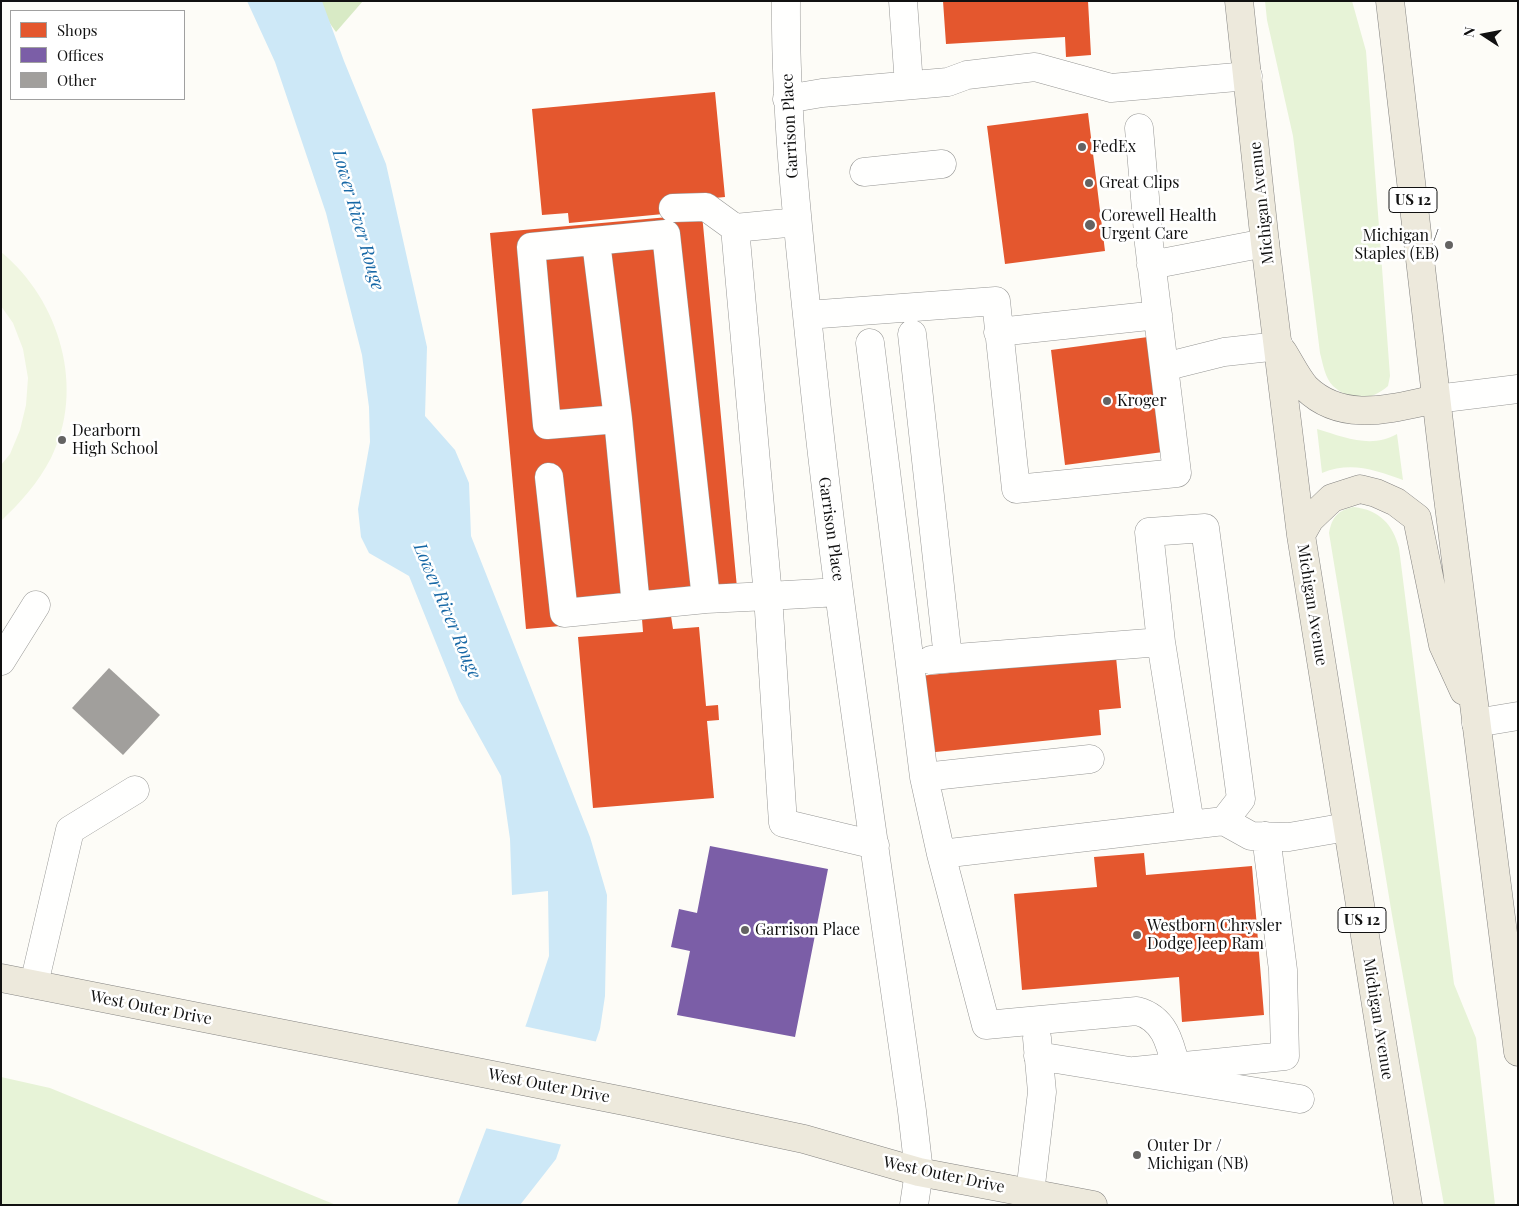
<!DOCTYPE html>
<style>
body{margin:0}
#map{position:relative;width:1519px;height:1206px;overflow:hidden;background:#fdfcf7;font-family:"Playfair Display",serif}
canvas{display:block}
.frame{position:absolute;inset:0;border:2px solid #111;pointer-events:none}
.legend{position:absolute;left:10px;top:10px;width:175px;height:90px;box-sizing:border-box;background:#fff;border:1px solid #a0a0a0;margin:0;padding:6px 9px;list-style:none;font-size:15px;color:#111}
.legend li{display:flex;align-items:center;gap:10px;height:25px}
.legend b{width:25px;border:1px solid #a0a0a0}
.north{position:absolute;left:1459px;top:10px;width:50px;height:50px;-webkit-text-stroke:4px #fff;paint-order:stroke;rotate:281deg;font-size:14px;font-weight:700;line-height:20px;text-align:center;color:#111}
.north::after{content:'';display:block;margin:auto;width:18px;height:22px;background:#111;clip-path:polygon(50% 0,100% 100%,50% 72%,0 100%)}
</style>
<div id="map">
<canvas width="1519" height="1206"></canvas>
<div class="frame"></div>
<ul class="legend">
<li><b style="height:14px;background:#e4572e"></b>Shops</li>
<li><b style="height:14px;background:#7b5ea7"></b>Offices</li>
<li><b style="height:14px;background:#a19f9c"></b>Other</li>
</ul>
<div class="north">N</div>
</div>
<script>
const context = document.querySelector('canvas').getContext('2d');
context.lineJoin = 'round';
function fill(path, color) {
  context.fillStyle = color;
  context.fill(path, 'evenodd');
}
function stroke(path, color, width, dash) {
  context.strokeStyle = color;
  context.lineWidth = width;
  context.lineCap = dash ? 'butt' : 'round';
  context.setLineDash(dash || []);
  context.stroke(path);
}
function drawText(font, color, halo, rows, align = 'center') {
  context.font = font + ' "Playfair Display",serif';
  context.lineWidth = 5;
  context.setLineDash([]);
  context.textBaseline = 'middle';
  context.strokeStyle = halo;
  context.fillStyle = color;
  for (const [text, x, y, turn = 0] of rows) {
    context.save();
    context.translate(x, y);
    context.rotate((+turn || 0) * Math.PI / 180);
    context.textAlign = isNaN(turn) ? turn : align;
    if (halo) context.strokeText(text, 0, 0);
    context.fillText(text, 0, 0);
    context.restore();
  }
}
const green = new Path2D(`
 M 1265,1 L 1352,1 L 1366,51 L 1390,376 L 1388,386 C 1371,401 1351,402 1333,386 C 1325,378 1323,364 1320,353 L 1293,136 L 1267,20 Z
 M 1317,429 C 1344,437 1371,449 1397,434 L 1403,480 C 1375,470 1351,461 1322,473 Z
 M 1354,507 C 1379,510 1393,524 1399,548 L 1454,984 L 1476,1038 L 1495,1205 L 1444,1205 L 1392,915 L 1329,533 C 1332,517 1338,510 1354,507 Z
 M 1,1077 L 50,1088 L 336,1205 L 1,1205 Z`);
const forest = new Path2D(`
 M 314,1 L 363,1 L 336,32 Z`);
const pitch = new Path2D(`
 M 1,252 C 60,300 86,389 51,458 C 38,483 21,502 1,521 L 1,465 L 10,454 L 20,430 L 26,405 L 28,378 L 23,349 L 13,323 L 1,306 Z`);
const water = new Path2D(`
 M 247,1 L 322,1 L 344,61 L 386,164 L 427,347 L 425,416 L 455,450 L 469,483 L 471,536 L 590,837 L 607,895 L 605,996 L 600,1029 L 556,1159 L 520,1205 L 457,1205 L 527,1022 L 549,956 L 548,891 L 512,895 L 510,839 L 501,776 L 459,700 L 409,576 L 369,553 L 361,537 L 358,509 L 370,442 L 369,407 L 362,355 L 326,213 L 275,62 Z`);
const pier = new Path2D(`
 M 523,1026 L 598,1042 L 563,1145 L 485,1128 Z`);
const shops = new Path2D(`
 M 943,1 L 1088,1 L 1091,55 L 1066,57 L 1065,37 L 946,44 Z
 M 715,92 L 725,197 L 673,202 L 674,213 L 569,223 L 568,213 L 542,215 L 532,109 Z
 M 1088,113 L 1105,251 L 1005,264 L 987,126 Z
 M 702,214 L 739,609 L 671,616 L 673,629 L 699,627 L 706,706 L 718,705 L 719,720 L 707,721 L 714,798 L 593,808 L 578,637 L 643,632 L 642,619 L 526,629 L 490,233 Z
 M 1148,337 L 1163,452 L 1065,465 L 1051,350 Z
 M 1116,657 L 1121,708 L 1099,710 L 1101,735 L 926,753 L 919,676 Z
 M 1144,853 L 1146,875 L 1252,866 L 1264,1015 L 1182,1022 L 1179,977 L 1022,990 L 1014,894 L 1097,887 L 1094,857 Z`);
const offices = new Path2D(`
 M 710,846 L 828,869 L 795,1037 L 677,1015 L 690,951 L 671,947 L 679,909 L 697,913 Z`);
const building = new Path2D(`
 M 109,668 L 160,715 L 123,755 L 72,708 Z`);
const minor = new Path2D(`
 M 786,1 C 785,120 799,236 811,354 C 837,607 877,859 912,1111 L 919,1172 L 914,1205
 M 903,1 L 909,85
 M 787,99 L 822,93 L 948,82 L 967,75 L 1035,67 L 1111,88 L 1248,76
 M 864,172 L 942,164
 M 673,208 L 706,207 L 735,228 L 797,222
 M 596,242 L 618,419 L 636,606
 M 1151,265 L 1265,243
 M 807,315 L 996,301 L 1016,489 L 1177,473 L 1149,244 L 1139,128
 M 998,332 L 1158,315
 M 912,334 L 948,658
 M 870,343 L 924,777 L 941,854
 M 1164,367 L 1224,352 L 1279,346
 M 1436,399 L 1518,389
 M 549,477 L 564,613 L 706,599 L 666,234 L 531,247 L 547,425 L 618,419
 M 839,592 L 768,596 L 783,823 L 875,845
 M 706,599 L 768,596 L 735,228
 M 931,660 L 1161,642
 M 1,661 L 36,605
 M 1476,723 L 1518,716
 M 924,777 L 1090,759
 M 1190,824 L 1161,642 L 1149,532 L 1205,528 L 1241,799 L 1224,821
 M 34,984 L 70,830 L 135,790
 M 1038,1056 L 1300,1099
 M 1176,1067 C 1170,1042 1164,1018 1137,1011 L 986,1025 L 941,854 L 1224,821 L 1251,836 L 1289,837 L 1347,827
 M 1134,1071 L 1285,1056 L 1283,970 L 1266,836
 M 1030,1193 L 1042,1092 L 1037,1038`);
const major = new Path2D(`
 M 1239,1 L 1265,243 L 1301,535 L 1408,1205
 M 1390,1 L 1445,474 L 1518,1052
 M 1283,352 C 1290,363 1297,378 1306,388 C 1343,424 1392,408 1436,399
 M 1301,535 L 1310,519 L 1332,498 L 1360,489 L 1376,493 L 1396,502 L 1417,518 L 1443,645 L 1464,691
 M 1,978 L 629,1102 L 804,1139 L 919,1172 L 1093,1205`);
const markers = [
 [1082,147,5,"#646362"],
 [1089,183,5,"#646362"],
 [1090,225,6,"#646362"],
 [1449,245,5,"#646362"],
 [1107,401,5,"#646362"],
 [62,440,5,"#646362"],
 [745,930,5,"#646362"],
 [1137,935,5,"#646362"],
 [1137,1155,5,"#646362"]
];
const shields = [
 [1413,200,48],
 [1362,920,48]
];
const shieldNames = [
 ["US 12",1413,200],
 ["US 12",1362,920]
];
const streetNames = [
 ["Garrison Place",790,126,-93],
 ["Michigan Avenue",1262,203,-96],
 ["Garrison Place",831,529,82],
 ["Michigan Avenue",1312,605,81],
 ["West Outer Drive",151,1008,11],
 ["Michigan Avenue",1378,1019,81],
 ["West Outer Drive",549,1086,11],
 ["West Outer Drive",944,1175,12]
];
const poiNames = [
 ["FedEx",1092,147],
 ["Great Clips",1099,183],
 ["Corewell Health",1101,216],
 ["Urgent Care",1101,234],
 ["Michigan /",1439,236,"right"],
 ["Staples (EB)",1439,254,"right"],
 ["Kroger",1117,401],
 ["Dearborn",72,431],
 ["High School",72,449],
 ["Westborn Chrysler",1147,926],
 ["Dodge Jeep Ram",1147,944],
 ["Garrison Place",755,930],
 ["Outer Dr /",1147,1146],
 ["Michigan (NB)",1147,1164]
];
const waterNames = [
 ["Lower River Rouge",358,220,74],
 ["Lower River Rouge",447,611,67]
];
fill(green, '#e7f3d7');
fill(forest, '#d8eac5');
fill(pitch, '#f0f6e1');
fill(water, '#cde8f7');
fill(pier, '#fdfcf7');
fill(shops, '#e4572e');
fill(offices, '#7b5ea7');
fill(building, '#a19f9c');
stroke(minor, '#979795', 29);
stroke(major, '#858482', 29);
stroke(minor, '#fffffe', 28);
stroke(major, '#ede9dc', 28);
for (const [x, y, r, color] of markers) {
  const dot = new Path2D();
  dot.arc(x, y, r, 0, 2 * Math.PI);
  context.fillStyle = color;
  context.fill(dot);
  stroke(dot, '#fff', 2);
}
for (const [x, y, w] of shields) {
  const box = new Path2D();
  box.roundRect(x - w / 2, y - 12.5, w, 25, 4);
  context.fillStyle = '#fff';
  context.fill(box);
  stroke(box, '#111', 1);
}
drawText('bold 15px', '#111', null, shieldNames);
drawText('16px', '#111', '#fff', streetNames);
drawText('16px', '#111', '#fff', poiNames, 'left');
drawText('italic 18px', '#1768a6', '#fff', waterNames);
</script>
